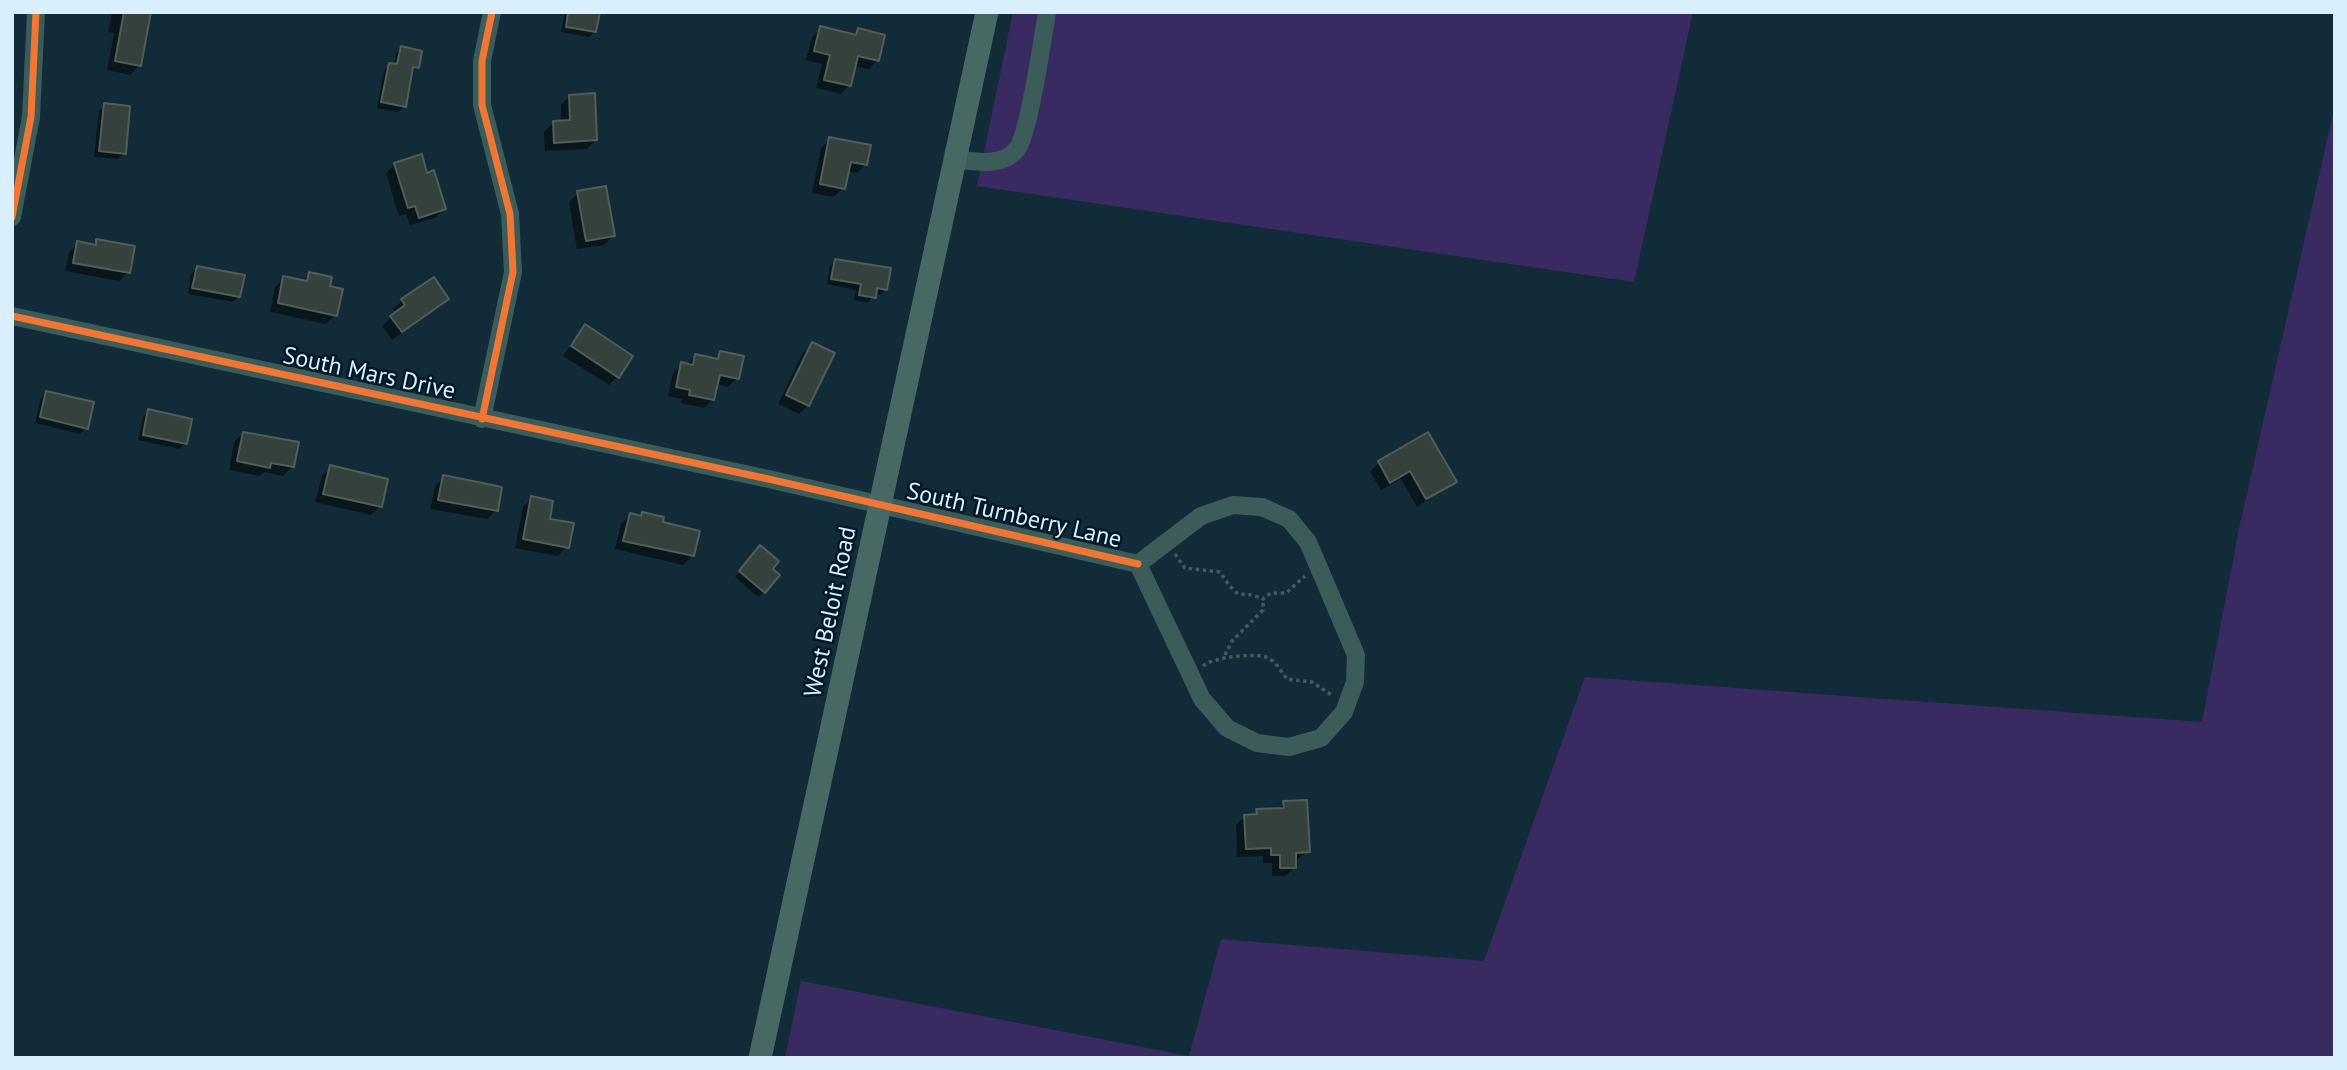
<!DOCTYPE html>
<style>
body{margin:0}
#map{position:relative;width:2347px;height:1070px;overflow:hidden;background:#122b38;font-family:"PT Sans",sans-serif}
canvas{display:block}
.frame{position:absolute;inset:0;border:14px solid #d9effd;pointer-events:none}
</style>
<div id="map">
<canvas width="2347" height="1070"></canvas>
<div class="frame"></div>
</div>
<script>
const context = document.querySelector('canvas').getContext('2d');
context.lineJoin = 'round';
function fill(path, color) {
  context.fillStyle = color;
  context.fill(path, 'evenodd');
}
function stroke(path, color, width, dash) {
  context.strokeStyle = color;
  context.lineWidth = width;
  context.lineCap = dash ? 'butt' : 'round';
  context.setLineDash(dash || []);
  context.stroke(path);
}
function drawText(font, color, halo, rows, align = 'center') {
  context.font = font + ' "PT Sans",sans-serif';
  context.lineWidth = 5;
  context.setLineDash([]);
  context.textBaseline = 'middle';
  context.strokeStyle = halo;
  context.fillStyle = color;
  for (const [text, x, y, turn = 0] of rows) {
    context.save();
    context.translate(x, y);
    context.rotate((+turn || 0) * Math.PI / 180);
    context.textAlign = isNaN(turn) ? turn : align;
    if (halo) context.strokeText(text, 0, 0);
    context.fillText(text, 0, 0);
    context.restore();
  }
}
const green = new Path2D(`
 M 1013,12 L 1693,12 L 1634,282 L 977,186 Z
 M 2335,105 L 2335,1058 L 785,1058 L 801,981 L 1189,1056 L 1221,939 L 1484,961 L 1585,677 L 2202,722 L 2239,529 Z`);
const shadow = new Path2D(`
 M 149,12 L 139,66 L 130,75 L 107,70 L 114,33 L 108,32 L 112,13 Z
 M 565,12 L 598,12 L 594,32 L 589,37 L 561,32 Z
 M 821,28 L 852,36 L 859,30 L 878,60 L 869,69 L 854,66 L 849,85 L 841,94 L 816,88 L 822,64 L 806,60 L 812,37 Z
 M 401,48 L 417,67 L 411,73 L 404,106 L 398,112 L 377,108 L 384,70 L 394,65 L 396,54 Z
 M 570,96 L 596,140 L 587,149 L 545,151 L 544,132 L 553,123 L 561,122 L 561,105 Z
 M 105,105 L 124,153 L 118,159 L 94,157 L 99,111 Z
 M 830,139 L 866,164 L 857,173 L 847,171 L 843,188 L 834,197 L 812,193 L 821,148 Z
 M 395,164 L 426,175 L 444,209 L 435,218 L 410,225 L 406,214 L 399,216 L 386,173 Z
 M 578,193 L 613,236 L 604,245 L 577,249 L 569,202 Z
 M 97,241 L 128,272 L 119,281 L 65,271 L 69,252 L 78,243 L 92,246 Z
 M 835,261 L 885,289 L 880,295 L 875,294 L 868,303 L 854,300 L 856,290 L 827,284 L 830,266 Z
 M 197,268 L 239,296 L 233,302 L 188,294 L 191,274 Z
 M 310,274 L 328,287 L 335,315 L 326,324 L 270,312 L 275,287 L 284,278 L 302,282 Z
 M 447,299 L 392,340 L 382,326 L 396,314 L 393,309 L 402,301 Z
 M 585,327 L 617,377 L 609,385 L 563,356 Z
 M 812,344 L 808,405 L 799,414 L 778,404 L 803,353 Z
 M 721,353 L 737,378 L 728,387 L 716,384 L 713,399 L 704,408 L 681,403 L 682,399 L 668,396 L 673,373 L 682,364 L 686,365 L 696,356 L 714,359 Z
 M 47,393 L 86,428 L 80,434 L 35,423 L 41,398 Z
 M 149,411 L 185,444 L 179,449 L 138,440 L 143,417 Z
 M 243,433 L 292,467 L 283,476 L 264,472 L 260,476 L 229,470 L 234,442 Z
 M 1379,463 L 1455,481 L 1417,507 L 1401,479 L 1381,490 L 1370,472 Z
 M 331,467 L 380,506 L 371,515 L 315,502 L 322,476 Z
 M 444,477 L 496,510 L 487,519 L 430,509 L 435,486 Z
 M 532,498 L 567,547 L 558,556 L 515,548 L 523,507 Z
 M 630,515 L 661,524 L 692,556 L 683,565 L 615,549 L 621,524 Z
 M 755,553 L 771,569 L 764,592 L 758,597 L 735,577 Z
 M 1284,803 L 1308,852 L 1294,861 L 1295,867 L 1286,876 L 1272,876 L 1272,863 L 1263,863 L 1263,856 L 1237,857 L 1236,825 L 1245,816 L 1252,816 L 1257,811 L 1277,810 Z`);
const building = new Path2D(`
 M 124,12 L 151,12 L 141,66 L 115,61 Z
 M 568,12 L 600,12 L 596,32 L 566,27 Z
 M 820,26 L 856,35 L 858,28 L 885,35 L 879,61 L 858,56 L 851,86 L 824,80 L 830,55 L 814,51 Z
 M 401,46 L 422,51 L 419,68 L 413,67 L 406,107 L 381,102 L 389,63 L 397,64 Z
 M 595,93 L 597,140 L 554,143 L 553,121 L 570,120 L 569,95 Z
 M 104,103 L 130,106 L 126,154 L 99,151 Z
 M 829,137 L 871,145 L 867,165 L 851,162 L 845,189 L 820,184 Z
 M 422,154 L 427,173 L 434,170 L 446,209 L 419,218 L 415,206 L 408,208 L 394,163 Z
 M 606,186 L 615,236 L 586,241 L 577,191 Z
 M 96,239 L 135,246 L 130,273 L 73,263 L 77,241 L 96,245 Z
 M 835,259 L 891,268 L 887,290 L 877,288 L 876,298 L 859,295 L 861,284 L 831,279 Z
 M 197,266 L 245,275 L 240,297 L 192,288 Z
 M 309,272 L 332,277 L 330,286 L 343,289 L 337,316 L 278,303 L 283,276 L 307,281 Z
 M 434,277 L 449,299 L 402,332 L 390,316 L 405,305 L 401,299 Z
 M 585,324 L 633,356 L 619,378 L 571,346 Z
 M 812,342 L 835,353 L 809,406 L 786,395 Z
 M 720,351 L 744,356 L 739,379 L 720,375 L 714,400 L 689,395 L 690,390 L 676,387 L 681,362 L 693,365 L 695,354 L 718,359 Z
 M 46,391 L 94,402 L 88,429 L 40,417 Z
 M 148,409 L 192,419 L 187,444 L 143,435 Z
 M 243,432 L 299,442 L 294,467 L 271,463 L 270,468 L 237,461 Z
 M 1428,432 L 1457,482 L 1426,499 L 1410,471 L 1390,483 L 1378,461 Z
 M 330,465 L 388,479 L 382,507 L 323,494 Z
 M 443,475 L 502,487 L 498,511 L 438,500 Z
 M 531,496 L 553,501 L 550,519 L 574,523 L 569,548 L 523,539 Z
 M 642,512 L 664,517 L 663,522 L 700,531 L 694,556 L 623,541 L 630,513 L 641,516 Z
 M 760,545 L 779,561 L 773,569 L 780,575 L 765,593 L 739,571 Z
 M 1307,800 L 1310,852 L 1296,853 L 1296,868 L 1280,868 L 1280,855 L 1271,855 L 1271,848 L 1246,849 L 1244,815 L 1257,814 L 1256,809 L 1284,808 L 1283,801 Z`);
const path = new Path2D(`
 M 1175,554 L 1185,568 L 1220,572 C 1243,606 1235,587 1263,599 L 1271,593 L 1286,593 L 1305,576
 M 1225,655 L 1232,641 L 1263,610 L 1263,599
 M 1203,666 C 1211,657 1259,652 1268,658 C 1276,661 1282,673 1287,679 L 1312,682 L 1333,696`);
const minor = new Path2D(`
 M 956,159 C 976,162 1003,167 1017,149 C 1029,134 1043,36 1047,12
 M 12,217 L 31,117 L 36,12
 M 12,316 L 773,480 L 1138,564
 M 482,419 L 513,272 L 510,214 L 482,105 L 482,61 L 492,12
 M 1233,505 L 1262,507 L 1289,519 L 1308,542 L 1356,655 L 1355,682 L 1344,712 L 1321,738 L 1289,747 L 1257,743 L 1227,728 L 1202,699 L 1138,564 L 1201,516 Z`);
const major = new Path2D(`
 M 760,1058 L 987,12`);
const cycleway = new Path2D(`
 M 12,217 L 31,117 L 36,12
 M 12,316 L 773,480 L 1138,564
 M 482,419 L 513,272 L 510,214 L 482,105 L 482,61 L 492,12`);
const streetNames = [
 ["South Mars Drive",369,374,12],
 ["South Turnberry Lane",1014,516,13],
 ["West Beloit Road",831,612,-78]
];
fill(green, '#392b62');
fill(shadow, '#0007');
fill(building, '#35413d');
stroke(building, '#505e55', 2);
stroke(path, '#425b5c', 3.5, [3.5, 3.5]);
stroke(minor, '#3c5c59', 18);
stroke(major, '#486864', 23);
stroke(cycleway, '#f07635', 7);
drawText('24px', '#d9effd', '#011825', streetNames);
</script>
